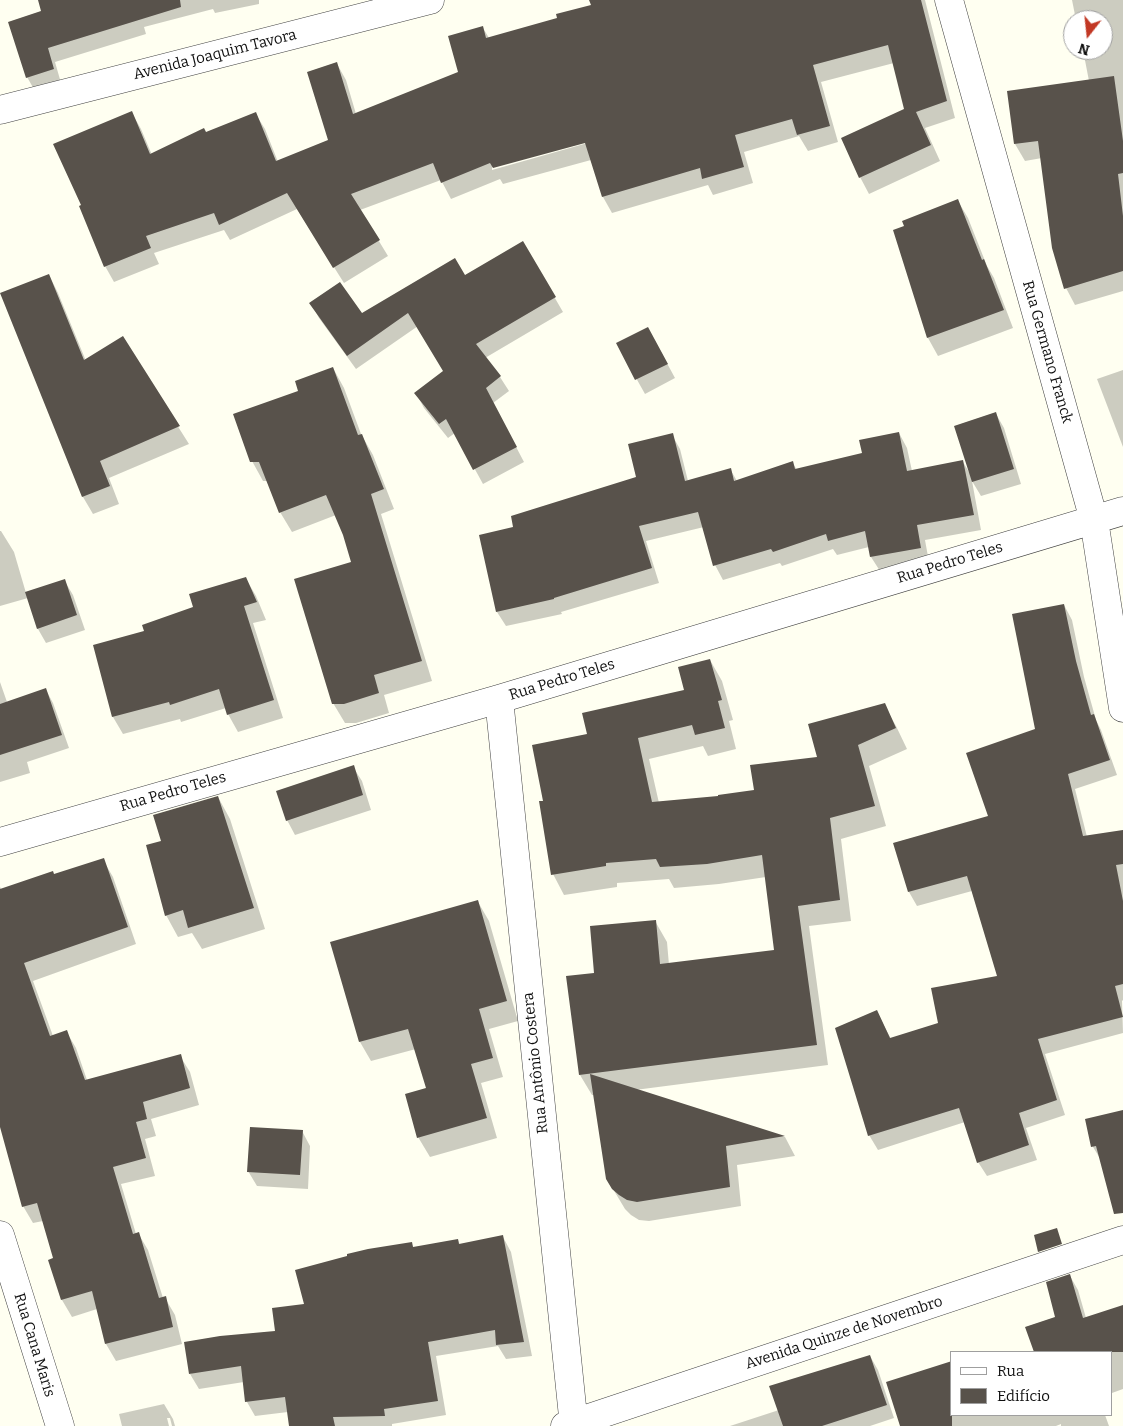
<!DOCTYPE html>
<meta charset="utf-8">
<style>
body{margin:0}
#map{position:relative;width:1123px;height:1426px;overflow:hidden;background:#fffff1;font-family:Bitter,serif}
canvas{display:block}
.legend{position:absolute;left:950px;top:1351px;width:162px;height:65px;box-sizing:border-box;background:#fff;border:1px solid #9f9f9f;margin:0;padding:6px 9px;list-style:none;font-size:15px;color:#0f0f0f}
.legend li{display:flex;align-items:center;gap:10px;height:25px}
.legend b{width:25px;border:1px solid #9f9f9f}
.north{position:absolute;left:1063px;top:10px;width:50px;height:50px;box-sizing:border-box;background:#fff;border:1px solid #9f9f9f;border-radius:50%;rotate:196deg;font-size:14px;font-weight:700;line-height:20px;text-align:center;color:#0f0f0f}
.north::after{content:'';display:block;margin:auto;width:18px;height:22px;background:#c23824;clip-path:polygon(50% 0,100% 100%,50% 72%,0 100%)}
</style>
<div id="map">
<canvas width="1123" height="1426"></canvas>
<ul class="legend">
<li><b style="height:6px;background:#fff"></b>Rua</li>
<li><b style="height:14px;background:#58524b"></b>Edifício</li>
</ul>
<div class="north">N</div>
</div>
<script>
const context = document.querySelector('canvas').getContext('2d');
context.lineJoin = 'round';
function fill(path, color) {
  context.fillStyle = color;
  context.fill(path, 'evenodd');
}
function stroke(path, color, width, dash) {
  context.strokeStyle = color;
  context.lineWidth = width;
  context.lineCap = dash ? 'butt' : 'round';
  context.setLineDash(dash || []);
  context.stroke(path);
}
function drawText(font, color, halo, rows, align = 'center') {
  context.font = font + ' Bitter,serif';
  context.lineWidth = 5;
  context.setLineDash([]);
  context.textBaseline = 'middle';
  context.strokeStyle = halo;
  context.fillStyle = color;
  for (const [text, x, y, turn = 0] of rows) {
    context.save();
    context.translate(x, y);
    context.rotate((+turn || 0) * Math.PI / 180);
    context.textAlign = isNaN(turn) ? turn : align;
    if (halo) context.strokeText(text, 0, 0);
    context.fillText(text, 0, 0);
    context.restore();
  }
}
const shadow = new Path2D(`
 M 40,0 L 259,0 L 259,4 L 215,13 L 213,9 L 144,27 L 146,34 L 55,62 L 61,83 L 35,91 L 27,77 L 43,12 Z
 M 591,0 L 925,0 L 955,118 L 925,128 L 940,161 L 869,194 L 860,177 L 906,110 L 894,63 L 821,82 L 838,142 L 808,151 L 799,136 L 744,152 L 753,183 L 713,195 L 708,185 L 612,213 L 603,197 L 591,160 L 503,184 L 500,179 L 451,199 L 441,180 L 360,210 L 388,256 L 344,283 L 297,209 L 230,240 L 224,230 L 154,253 L 159,264 L 114,282 L 105,266 L 132,113 L 141,129 L 152,155 L 255,113 L 265,129 L 278,162 L 330,140 L 337,64 L 346,80 L 356,114 L 459,73 L 483,28 L 489,38 L 558,19 L 592,6 ZM 591,140 L 591,142 L 492,170 L 492,167 Z
 M 1072,0 L 1123,0 L 1123,291 L 1075,305 L 1066,288 L 1042,158 L 1025,161 L 1015,144 L 1008,92 L 1089,81 L 1083,50 L 1103,50 L 1103,20 L 1076,20 Z
 M 958,201 L 968,218 L 987,266 L 994,278 L 1013,328 L 938,356 L 928,338 L 895,231 Z
 M 523,243 L 563,312 L 485,358 L 500,377 L 509,391 L 493,403 L 524,462 L 483,484 L 455,433 L 448,438 L 424,408 L 416,393 L 445,372 L 418,326 L 356,369 L 319,318 L 311,303 L 362,315 L 465,277 Z
 M 49,275 L 58,293 L 86,361 L 122,338 L 189,444 L 109,478 L 119,504 L 93,514 L 83,497 L 2,294 Z
 M 656,343 L 675,378 L 645,394 L 617,344 Z
 M 333,368 L 344,388 L 361,434 L 373,455 L 394,509 L 381,514 L 432,681 L 384,695 L 389,713 L 356,723 L 345,723 L 333,703 L 352,563 L 344,535 L 336,515 L 292,532 L 280,512 L 268,481 L 263,481 L 252,461 L 300,392 Z
 M 1123,370 L 1123,447 L 1097,379 Z
 M 996,414 L 1004,428 L 1021,484 L 981,496 L 972,481 L 981,530 L 925,540 L 929,562 L 880,571 L 871,557 L 869,547 L 837,555 L 833,549 L 782,566 L 780,563 L 723,580 L 715,565 L 704,527 L 646,541 L 659,583 L 561,612 L 562,614 L 506,626 L 497,612 L 514,528 L 638,478 L 672,435 L 680,449 L 688,481 L 730,469 L 737,481 L 792,462 L 797,470 L 863,454 L 899,433 L 907,448 L 912,471 L 963,462 L 969,472 Z
 M 0,531 L 1,531 L 14,552 L 26,593 L 64,580 L 73,595 L 85,630 L 46,643 L 38,629 L 28,598 L 0,606 Z
 M 246,579 L 256,596 L 266,620 L 253,623 L 283,718 L 238,732 L 228,714 L 226,708 L 181,722 L 180,719 L 123,734 L 113,717 L 94,646 L 146,632 L 194,608 Z
 M 1064,605 L 1072,620 L 1084,677 L 1096,720 L 1101,730 L 1117,775 L 1075,789 L 1087,837 L 1123,834 L 1123,1000 L 1122,1001 L 1123,1033 L 1045,1054 L 1065,1115 L 1026,1128 L 1037,1160 L 987,1176 L 978,1162 L 965,1122 L 878,1150 L 869,1135 L 877,1012 L 891,1039 L 939,1024 L 998,977 L 972,891 L 917,906 L 909,892 L 894,843 L 990,817 L 1037,730 Z
 M 710,660 L 722,681 L 733,720 L 729,721 L 736,749 L 708,756 L 703,746 L 649,759 L 659,803 L 719,797 L 755,792 L 818,758 L 884,705 L 896,726 L 907,749 L 869,766 L 886,826 L 841,839 L 851,921 L 809,926 L 828,1065 L 635,1090 L 785,1137 L 795,1156 L 737,1165 L 741,1206 L 649,1221 L 639,1220 L 631,1215 L 625,1209 L 607,1179 L 595,1095 L 592,1095 L 580,1075 L 595,974 L 655,921 L 667,942 L 669,965 L 775,951 L 766,877 L 719,884 L 674,888 L 669,879 L 617,883 L 617,887 L 564,895 L 553,874 L 545,802 L 589,735 L 685,691 Z
 M 0,682 L 7,702 L 46,690 L 53,703 L 69,748 L 27,762 L 30,773 L 0,782 Z
 M 353,767 L 362,781 L 371,810 L 295,835 L 287,820 Z
 M 218,797 L 230,819 L 265,929 L 202,949 L 192,933 L 178,937 L 166,915 L 163,842 Z
 M 103,860 L 113,877 L 136,944 L 33,981 L 53,1036 L 66,1031 L 76,1048 L 87,1080 L 180,1056 L 190,1072 L 199,1105 L 151,1119 L 156,1136 L 145,1139 L 155,1176 L 121,1184 L 136,1234 L 138,1233 L 148,1250 L 163,1298 L 165,1298 L 175,1315 L 182,1344 L 116,1361 L 106,1344 L 97,1309 L 72,1317 L 62,1300 L 50,1260 L 54,1259 L 43,1221 L 33,1223 L 23,1206 L 0,1123 L 0,887 L 2,890 Z
 M 478,902 L 489,921 L 518,1021 L 489,1029 L 503,1077 L 481,1083 L 497,1138 L 430,1157 L 418,1137 L 427,1089 L 416,1049 L 371,1061 L 360,1042 L 331,943 Z
 M 1123,1112 L 1123,1196 L 1093,1147 L 1087,1120 Z
 M 302,1131 L 310,1146 L 308,1189 L 257,1186 L 248,1171 Z
 M 503,1237 L 511,1252 L 532,1356 L 506,1359 L 498,1346 L 436,1356 L 446,1415 L 392,1424 L 392,1426 L 290,1426 L 288,1412 L 255,1416 L 247,1402 L 244,1382 L 199,1389 L 190,1374 L 276,1332 L 306,1305 L 411,1244 L 414,1248 L 458,1240 L 460,1245 Z
 M 1070,1276 L 1078,1290 L 1086,1318 L 1123,1306 L 1123,1389 L 1112,1393 L 1112,1352 L 1035,1352 L 1026,1327 L 1056,1318 Z
 M 870,1356 L 878,1370 L 894,1418 L 870,1426 L 730,1426 L 779,1410 Z
 M 164,1404 L 173,1419 L 175,1426 L 172,1426 L 170,1418 L 167,1418 L 169,1426 L 122,1426 L 119,1414 Z
 M 952,1415 L 1105,1415 L 1109,1426 L 1061,1426 L 1061,1424 L 1056,1426 L 901,1426 Z`);
const building = new Path2D(`
 M 38,0 L 180,0 L 181,7 L 48,48 L 54,69 L 26,78 L 8,22 L 41,11 Z
 M 589,0 L 921,0 L 947,101 L 916,112 L 931,145 L 859,178 L 841,138 L 904,109 L 888,45 L 813,65 L 830,126 L 797,135 L 792,119 L 735,135 L 744,167 L 702,179 L 700,168 L 602,197 L 585,143 L 493,168 L 490,163 L 441,183 L 433,163 L 351,194 L 380,240 L 333,268 L 287,193 L 219,225 L 214,213 L 146,236 L 151,248 L 104,267 L 79,206 L 81,205 L 53,144 L 132,111 L 150,154 L 204,128 L 206,132 L 256,112 L 276,161 L 328,140 L 307,72 L 337,62 L 353,114 L 458,72 L 448,36 L 483,26 L 486,38 L 557,18 L 556,14 L 591,5 Z
 M 1114,76 L 1123,141 L 1123,173 L 1118,174 L 1123,216 L 1123,271 L 1064,289 L 1052,248 L 1038,141 L 1014,144 L 1007,91 Z
 M 958,199 L 982,260 L 984,259 L 1004,310 L 927,338 L 893,230 L 904,226 L 902,221 Z
 M 523,241 L 556,297 L 476,344 L 501,376 L 486,388 L 517,447 L 473,470 L 446,419 L 439,424 L 414,393 L 443,371 L 408,313 L 347,356 L 309,303 L 340,282 L 362,313 L 455,258 L 465,275 Z
 M 49,274 L 84,360 L 123,336 L 180,426 L 100,461 L 110,486 L 82,497 L 0,293 Z
 M 648,327 L 668,364 L 635,380 L 616,343 Z
 M 333,367 L 358,435 L 362,434 L 384,489 L 371,494 L 422,661 L 374,675 L 379,693 L 344,704 L 332,704 L 294,579 L 351,562 L 343,535 L 326,495 L 279,513 L 259,462 L 250,462 L 233,414 L 298,391 L 295,381 Z
 M 996,412 L 1014,469 L 972,482 L 954,426 Z
 M 899,432 L 907,471 L 963,460 L 974,515 L 917,525 L 921,548 L 870,557 L 865,531 L 828,541 L 826,534 L 773,552 L 771,549 L 713,566 L 698,512 L 639,526 L 652,568 L 554,598 L 554,599 L 496,612 L 479,535 L 513,527 L 511,516 L 636,477 L 628,444 L 673,433 L 685,481 L 731,468 L 734,481 L 793,461 L 795,469 L 862,453 L 859,440 Z
 M 246,577 L 257,602 L 244,606 L 274,700 L 227,715 L 219,689 L 170,705 L 169,702 L 112,717 L 93,645 L 144,631 L 142,625 L 193,607 L 189,594 Z
 M 65,579 L 77,615 L 37,629 L 25,592 Z
 M 1064,604 L 1076,661 L 1091,715 L 1094,714 L 1110,760 L 1068,774 L 1083,836 L 1123,830 L 1123,864 L 1116,865 L 1123,901 L 1123,984 L 1115,986 L 1123,1017 L 1038,1039 L 1057,1100 L 1019,1113 L 1029,1145 L 977,1163 L 959,1108 L 868,1136 L 835,1028 L 877,1010 L 890,1038 L 938,1023 L 931,988 L 997,976 L 967,876 L 908,892 L 893,843 L 988,816 L 966,753 L 1035,729 L 1012,614 Z
 M 710,659 L 722,700 L 718,701 L 725,728 L 695,735 L 692,725 L 638,738 L 652,802 L 718,796 L 718,795 L 754,790 L 750,765 L 817,757 L 808,724 L 885,703 L 896,728 L 858,745 L 875,806 L 830,818 L 840,900 L 798,906 L 817,1045 L 579,1075 L 566,976 L 594,973 L 590,926 L 656,920 L 660,964 L 774,950 L 762,855 L 707,864 L 660,867 L 656,859 L 606,863 L 606,866 L 551,875 L 539,801 L 543,801 L 532,745 L 587,734 L 582,713 L 684,690 L 678,667 Z
 M 46,688 L 62,735 L 0,755 L 0,704 Z
 M 354,765 L 363,795 L 286,821 L 276,791 Z
 M 218,796 L 254,908 L 188,928 L 183,910 L 165,916 L 146,845 L 161,841 L 153,815 Z
 M 104,858 L 128,927 L 24,963 L 50,1036 L 67,1030 L 85,1080 L 181,1054 L 190,1088 L 143,1102 L 147,1119 L 136,1122 L 146,1158 L 113,1167 L 133,1234 L 139,1232 L 159,1298 L 166,1296 L 173,1327 L 105,1344 L 92,1291 L 61,1300 L 48,1260 L 53,1258 L 37,1203 L 22,1207 L 0,1127 L 0,889 L 53,871 L 54,874 Z
 M 478,900 L 507,1001 L 479,1009 L 493,1058 L 471,1064 L 487,1118 L 417,1138 L 405,1094 L 426,1088 L 408,1029 L 359,1042 L 330,942 Z
 M 590,1074 L 785,1136 L 726,1146 L 730,1187 L 637,1202 L 627,1200 L 619,1195 L 612,1189 L 606,1179 Z
 M 1123,1110 L 1123,1213 L 1114,1214 L 1096,1146 L 1091,1147 L 1085,1119 Z
 M 250,1127 L 303,1130 L 300,1175 L 247,1172 Z
 M 1057,1228 L 1062,1244 L 1038,1252 L 1034,1235 Z
 M 503,1235 L 524,1342 L 496,1345 L 495,1330 L 428,1342 L 438,1401 L 384,1409 L 385,1416 L 333,1417 L 335,1426 L 289,1426 L 285,1397 L 245,1402 L 241,1366 L 189,1374 L 184,1342 L 220,1336 L 275,1331 L 272,1308 L 304,1304 L 295,1270 L 347,1256 L 347,1254 L 368,1249 L 412,1242 L 413,1247 L 458,1239 L 459,1244 Z
 M 1070,1274 L 1083,1318 L 1123,1305 L 1123,1352 L 1034,1352 L 1025,1327 L 1055,1317 L 1046,1282 Z
 M 870,1355 L 887,1405 L 822,1426 L 783,1426 L 769,1386 Z
 M 952,1361 L 952,1426 L 900,1426 L 886,1382 Z`);
const minor = new Path2D(`
 M 949,0 L 1094,520 L 1123,708
 M 0,110 L 430,0
 M 499,699 L 574,1426
 M 0,842 L 499,699 L 1123,511
 M 0,1235 L 60,1426
 M 565,1426 L 1123,1240`);
const streetNames = [
 ["Avenida Joaquim Tavora",215,55,-14],
 ["Rua Germano Franck",1047,352,74],
 ["Rua Pedro Teles",950,563,-17],
 ["Rua Pedro Teles",562,680,-17],
 ["Rua Pedro Teles",173,792,-16],
 ["Rua Antônio Costera",536,1063,-96],
 ["Avenida Quinze de Novembro",844,1333,-18],
 ["Rua Cana Maris",34,1345,73]
];
fill(shadow, '#0003');
fill(building, '#58524b');
stroke(minor, '#424242', 29);
stroke(minor, '#fff', 28);
drawText('15px', '#0f0f0f', '#fff', streetNames);
</script>
